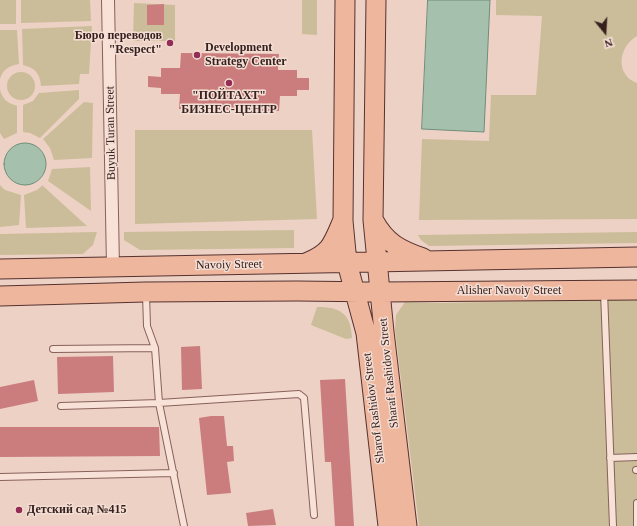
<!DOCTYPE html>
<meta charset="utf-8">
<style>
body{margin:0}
#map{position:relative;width:637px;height:526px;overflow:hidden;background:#edd1c4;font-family:"Times New Roman",serif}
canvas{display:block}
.north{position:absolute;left:585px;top:12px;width:40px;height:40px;-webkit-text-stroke:3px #f4ded4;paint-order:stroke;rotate:162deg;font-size:11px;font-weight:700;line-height:16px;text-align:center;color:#37211f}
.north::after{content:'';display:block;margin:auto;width:14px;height:18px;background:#37211f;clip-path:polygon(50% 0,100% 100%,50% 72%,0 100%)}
</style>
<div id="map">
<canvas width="637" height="526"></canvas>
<div class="north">N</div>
</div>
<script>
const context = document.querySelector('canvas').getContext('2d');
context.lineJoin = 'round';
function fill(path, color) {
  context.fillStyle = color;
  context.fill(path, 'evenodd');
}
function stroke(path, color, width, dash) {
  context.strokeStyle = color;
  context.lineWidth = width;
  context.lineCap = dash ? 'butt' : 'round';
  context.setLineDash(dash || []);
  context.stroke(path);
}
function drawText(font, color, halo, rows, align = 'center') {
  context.font = font + ' "Times New Roman",serif';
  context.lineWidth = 3;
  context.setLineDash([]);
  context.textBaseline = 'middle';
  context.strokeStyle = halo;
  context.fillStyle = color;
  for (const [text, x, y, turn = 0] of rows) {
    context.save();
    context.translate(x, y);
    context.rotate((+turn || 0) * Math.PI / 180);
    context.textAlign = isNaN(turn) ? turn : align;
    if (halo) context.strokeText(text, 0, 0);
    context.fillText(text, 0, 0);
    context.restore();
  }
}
const green = new Path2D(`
 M 0,0 L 16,0 L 16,24 L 0,24 Z
 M 21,0 L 90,0 L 91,21 L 21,23 Z
 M 302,0 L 317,0 L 317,35 L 302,34 Z
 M 496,0 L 637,0 L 637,36 C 618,47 615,75 637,83 L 637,219 L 419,220 L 422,139 L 489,141 L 491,95 L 536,95 L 542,16 L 496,15 Z
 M 134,3 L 175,5 L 175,41 L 133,41 Z
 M 92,26 L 89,74 L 80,74 L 79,84 L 41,86 C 40,73 35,68 23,65 L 22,29 Z
 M 0,30 L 17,30 L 19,64 C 9,66 3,69 0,79 Z
 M7 86a14 14 0 1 1 28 0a14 14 0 1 1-28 0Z
 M 0,90 C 3,100 8,103 17,106 L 17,133 L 4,139 L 0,133 Z
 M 79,90 L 79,99 L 40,138 L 30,133 L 23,132 L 23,105 L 33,101 L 39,93 Z
 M 84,102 L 93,103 L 92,158 L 54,160 L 50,148 L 43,139 Z
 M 135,130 L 312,130 L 317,219 L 135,224 Z
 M 90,167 L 91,211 L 48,181 L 52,169 Z
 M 0,185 L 5,190 L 21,195 L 19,225 L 0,227 Z
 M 43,185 L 43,186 L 87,226 L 26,228 L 24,195 L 37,190 Z
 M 294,230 L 294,248 L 140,250 L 124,240 L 124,232 Z
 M 97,232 L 93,245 L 83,254 L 0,255 L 0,234 Z
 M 637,232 L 637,243 L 429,246 L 421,240 L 418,235 Z
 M 637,299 L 637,526 L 419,526 L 395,330 L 396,315 L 405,302 L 438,303 Z
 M 317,307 C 340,307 351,313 352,338 L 346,339 L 311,325 Z`);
const water = new Path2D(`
 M 428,0 L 490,0 L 484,132 L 422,129 Z
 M4 164a21 21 0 1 1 42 0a21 21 0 1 1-42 0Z`);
const building = new Path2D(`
 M 164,4 L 164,25 L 147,25 L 147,5 Z
 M 181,53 L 279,54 L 278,70 L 297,70 L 297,78 L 309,78 L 309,90 L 297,90 L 297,96 L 280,96 L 279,111 L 179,109 L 180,94 L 161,94 L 161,88 L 148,87 L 148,76 L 161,77 L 161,68 L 180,68 Z
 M 200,346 L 202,389 L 182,390 L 181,347 Z
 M 113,356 L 114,392 L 58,394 L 57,357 Z
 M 345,379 L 354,526 L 335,526 L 331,462 L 325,462 L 320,380 Z
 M 34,380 L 38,401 L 0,409 L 0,387 Z
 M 211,416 L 224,416 L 227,446 L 233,446 L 234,461 L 227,462 L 231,493 L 207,495 L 199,418 Z
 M 0,427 L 159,427 L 160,456 L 0,457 Z
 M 273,509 L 276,525 L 248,526 L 246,513 Z`);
const service = new Path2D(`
 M 604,292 L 613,526
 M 146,294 L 147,326 L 155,348 L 159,403 L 184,526
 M 53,349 L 155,348
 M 61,406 L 159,403 L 299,394 L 304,398 L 314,515
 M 610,458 L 637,457
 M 636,470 L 637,470
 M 0,477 L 174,473
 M 637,526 L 637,503`);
const minor = new Path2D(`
 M 108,0 L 113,267`);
const primary = new Path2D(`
 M 345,0 L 343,221 L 347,263 L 366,333 L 388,526
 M 376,0 L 373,220 L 384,332 L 407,526
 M 374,221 C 386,243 400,250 423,258
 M 306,263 C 330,253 332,246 342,222
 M 0,269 L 637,257
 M 0,296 L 145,292 L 297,291 L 381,292 L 637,290`);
const markers = [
 [170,43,4,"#942d56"],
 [197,55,4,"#942d56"],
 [229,83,4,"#942d56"],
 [19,510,4,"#942d56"]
];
const poiNames = [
 ["Бюро переводов",162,36,"right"],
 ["\"Respect\"",162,50,"right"],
 ["Development",205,48],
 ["Strategy Center",205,62],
 ["\"ПОЙТАХТ\"",229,96,"center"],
 ["БИЗНЕС-ЦЕНТР",229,110,"center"],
 ["Детский сад №415",27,510]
];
const streetNames = [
 ["Buyuk Turan Street",111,133,-91],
 ["Navoiy Street",229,265,-1],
 ["Alisher Navoiy Street",509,291],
 ["Sharaf Rashidov Street",389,373,-96],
 ["Sharof Rashidov Street",374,408,-97]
];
fill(green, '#cbbd99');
fill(water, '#a6c0ae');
stroke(water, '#6d8e79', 1);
fill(building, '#ca7d7c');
stroke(service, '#87615b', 8);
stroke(minor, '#87615b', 14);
stroke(primary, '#55322f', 21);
stroke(service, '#f8e1d7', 6);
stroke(minor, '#f8e1d7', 12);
stroke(primary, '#efb69e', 19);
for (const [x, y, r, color] of markers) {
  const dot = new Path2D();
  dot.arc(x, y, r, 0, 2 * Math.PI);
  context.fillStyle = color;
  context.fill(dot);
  stroke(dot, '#f4ded4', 1.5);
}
drawText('bold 12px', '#37211f', '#f4ded4', poiNames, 'left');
drawText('12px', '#37211f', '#f4ded4', streetNames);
</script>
